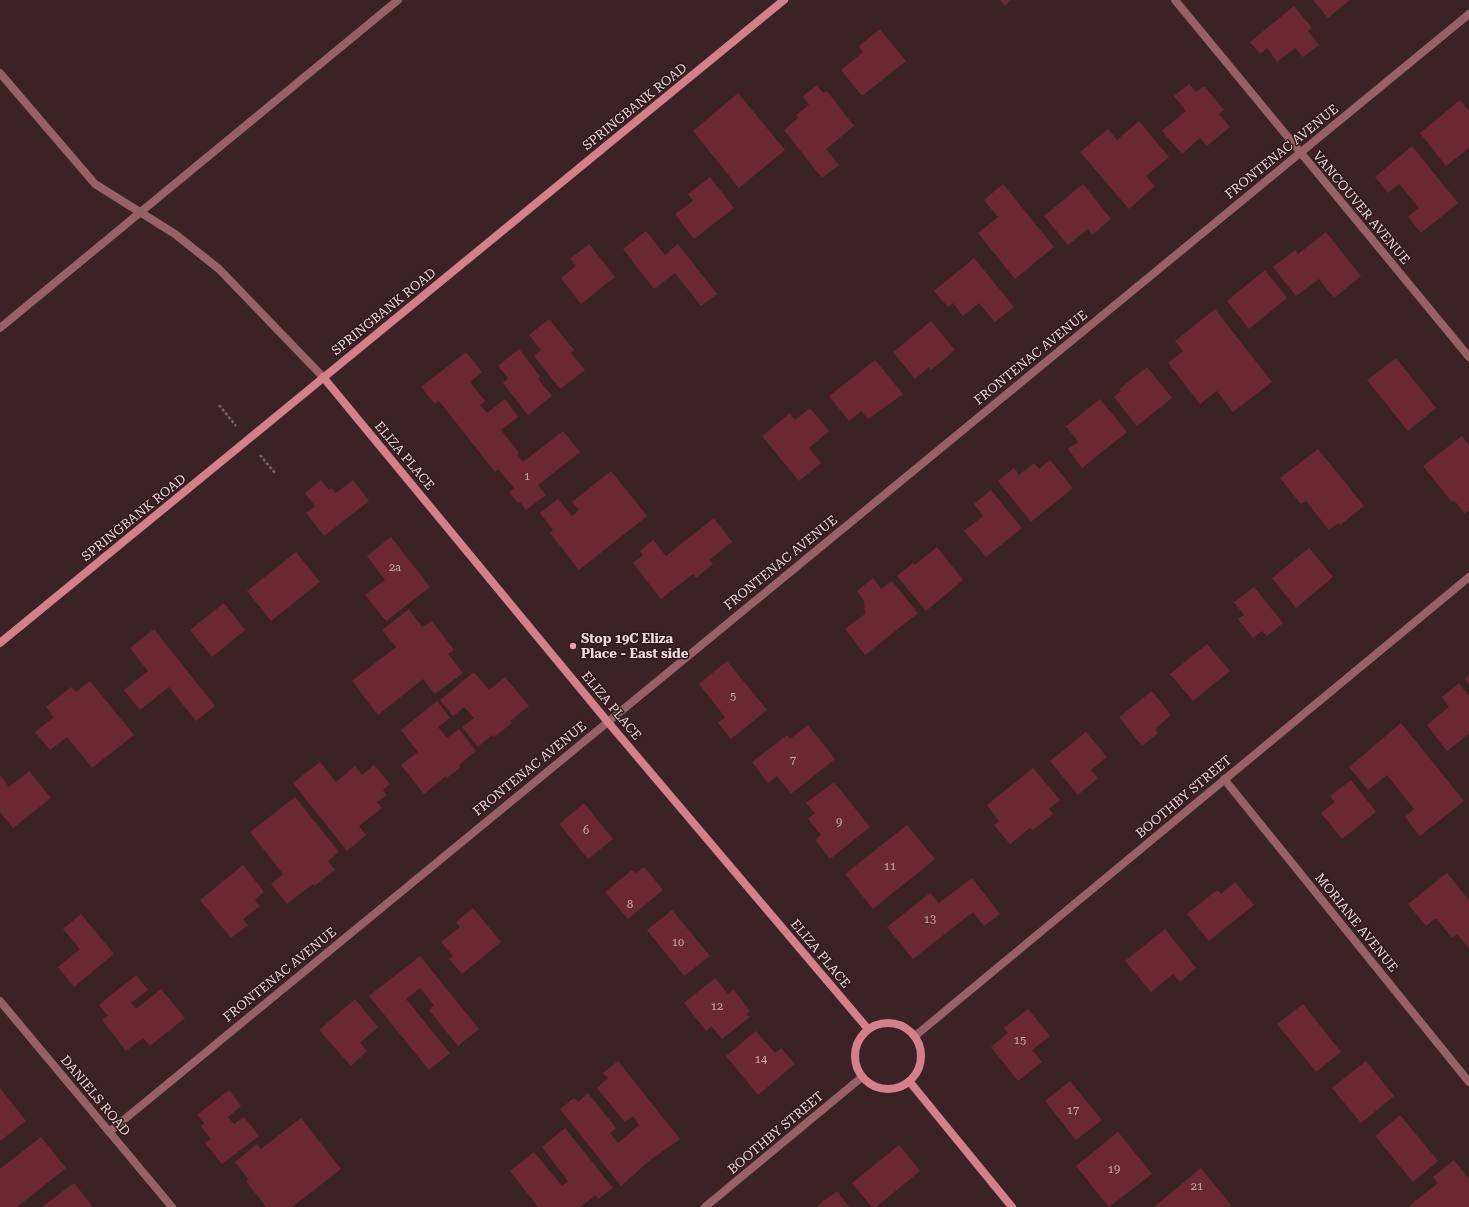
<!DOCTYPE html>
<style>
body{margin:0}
canvas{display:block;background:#3a2225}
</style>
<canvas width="1469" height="1207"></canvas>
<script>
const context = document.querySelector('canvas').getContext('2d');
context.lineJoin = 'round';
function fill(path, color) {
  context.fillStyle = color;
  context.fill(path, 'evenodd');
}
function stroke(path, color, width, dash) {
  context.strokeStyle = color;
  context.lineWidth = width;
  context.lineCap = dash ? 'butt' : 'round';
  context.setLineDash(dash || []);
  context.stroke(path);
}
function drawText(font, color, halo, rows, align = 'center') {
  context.font = font + ' "Roboto Serif",serif';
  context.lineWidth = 3;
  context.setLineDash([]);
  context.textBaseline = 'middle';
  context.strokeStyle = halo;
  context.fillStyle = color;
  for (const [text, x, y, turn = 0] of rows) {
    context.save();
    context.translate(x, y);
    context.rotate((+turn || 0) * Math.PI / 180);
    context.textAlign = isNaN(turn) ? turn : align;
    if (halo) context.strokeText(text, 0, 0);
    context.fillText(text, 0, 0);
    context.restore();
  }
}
const building = new Path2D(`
 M 1000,0 L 1011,0 L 1005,6 Z
 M 1313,0 L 1350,0 L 1328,18 Z
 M 1294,6 L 1312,28 L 1308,31 L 1319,45 L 1303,57 L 1295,48 L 1277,62 L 1267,48 L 1260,54 L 1250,42 Z
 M 880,29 L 906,61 L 862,96 L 841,70 L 863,52 L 859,46 Z
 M 1189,84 L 1196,92 L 1204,86 L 1224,110 L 1219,114 L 1230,127 L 1207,146 L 1200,138 L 1182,154 L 1162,131 L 1186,111 L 1174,96 Z
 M 817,85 L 823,93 L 827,91 L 854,126 L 826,149 L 839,165 L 822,178 L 784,130 L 798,118 L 796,115 L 809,105 L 803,96 Z
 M 738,93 L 785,150 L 739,188 L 693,131 Z
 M 1460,100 L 1469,111 L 1469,148 L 1446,166 L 1420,133 Z
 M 1139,121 L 1169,157 L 1146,176 L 1155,186 L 1129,209 L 1080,152 L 1108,129 L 1117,140 Z
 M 1412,146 L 1458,203 L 1421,233 L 1408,217 L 1419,208 L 1399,184 L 1388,193 L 1375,177 Z
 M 710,177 L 734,208 L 694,239 L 675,214 L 693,201 L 688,194 Z
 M 1003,184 L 1054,247 L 1015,279 L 978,233 L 998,217 L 984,200 Z
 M 1083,184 L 1111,219 L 1092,235 L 1088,229 L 1068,245 L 1044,216 Z
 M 646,231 L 665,255 L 678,244 L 717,294 L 701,306 L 675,273 L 654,289 L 623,249 Z
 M 1326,232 L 1361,276 L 1334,298 L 1319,279 L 1296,296 L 1273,267 L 1295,250 L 1298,254 Z
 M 589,244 L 615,277 L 581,304 L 561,278 L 576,266 L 570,259 Z
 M 974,258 L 1014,307 L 995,322 L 979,303 L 963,316 L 953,303 L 948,307 L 934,291 Z
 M 1265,270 L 1287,298 L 1249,329 L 1227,301 Z
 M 1215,309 L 1272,382 L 1233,412 L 1217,391 L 1200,404 L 1168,363 L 1183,351 L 1175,341 Z
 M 549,319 L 574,350 L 571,353 L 585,370 L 560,389 L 534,356 L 541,350 L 529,335 Z
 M 931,321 L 955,350 L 931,370 L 929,367 L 915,379 L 893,352 Z
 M 519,349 L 540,376 L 538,379 L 552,396 L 528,415 L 503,383 L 508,378 L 498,366 Z
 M 466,352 L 482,372 L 470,382 L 485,401 L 480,405 L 487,413 L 505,399 L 518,417 L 501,430 L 519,453 L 517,454 L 523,462 L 563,431 L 580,452 L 538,485 L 546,495 L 526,510 L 520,502 L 518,503 L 509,492 L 514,488 L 498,469 L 495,472 L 439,401 L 435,404 L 421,387 Z
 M 1396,358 L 1436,408 L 1408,431 L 1367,380 Z
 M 875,360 L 903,394 L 868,419 L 861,411 L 849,421 L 829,396 Z
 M 1147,367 L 1172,398 L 1137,426 L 1114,397 L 1121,391 L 1119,389 Z
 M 1100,399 L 1127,432 L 1082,468 L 1068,449 L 1078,442 L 1066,426 Z
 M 810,408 L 829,431 L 809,448 L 821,463 L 799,481 L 762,436 L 790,413 L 795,420 Z
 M 1462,436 L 1469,445 L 1469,510 L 1465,514 L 1454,500 L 1452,502 L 1423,466 Z
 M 1318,449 L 1364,506 L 1340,525 L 1338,523 L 1329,530 L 1306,501 L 1301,504 L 1280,478 Z
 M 1050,460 L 1073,488 L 1031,522 L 998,481 L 1014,468 L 1019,475 L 1034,463 L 1039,469 Z
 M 611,471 L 647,516 L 579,570 L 550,533 L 553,530 L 540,513 L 558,499 L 572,516 L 579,510 L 572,502 Z
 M 321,480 L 329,490 L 332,488 L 336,493 L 353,480 L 369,501 L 324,536 L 306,513 L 315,506 L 305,493 Z
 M 991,490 L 1022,528 L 986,557 L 964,531 L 983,516 L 974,504 Z
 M 714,518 L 732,542 L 709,560 L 713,564 L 696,578 L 693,574 L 661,599 L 633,563 L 643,555 L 640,551 L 653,540 L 666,556 Z
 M 391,537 L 430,587 L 386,621 L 365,595 L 385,580 L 367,556 Z
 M 937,547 L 963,580 L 926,611 L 897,576 L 913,563 L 915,565 Z
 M 1309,548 L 1333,577 L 1296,608 L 1272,578 Z
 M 296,552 L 320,582 L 271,621 L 247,591 Z
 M 873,578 L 881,589 L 892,581 L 918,613 L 865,655 L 845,629 L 865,614 L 864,601 L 857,591 Z
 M 1254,587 L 1283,623 L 1267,636 L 1262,631 L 1253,638 L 1238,619 L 1244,615 L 1234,602 Z
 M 224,603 L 245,630 L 212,657 L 190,630 Z
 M 409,609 L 422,627 L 432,621 L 454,650 L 448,654 L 463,673 L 435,694 L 423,679 L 378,715 L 352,681 L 396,647 L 382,630 Z
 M 154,629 L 215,706 L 196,721 L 169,687 L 140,710 L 124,690 L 148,671 L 130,648 Z
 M 1207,644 L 1230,671 L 1193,701 L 1170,674 Z
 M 727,661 L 767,710 L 731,739 L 718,723 L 725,717 L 699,684 Z
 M 474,672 L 489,690 L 505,677 L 529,706 L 510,721 L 512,723 L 494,737 L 492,735 L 478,747 L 462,727 L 474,718 L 464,707 L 453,716 L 440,700 Z
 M 1469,675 L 1469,684 L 1465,679 Z
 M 90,681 L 134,735 L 92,768 L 67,737 L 50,750 L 35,732 L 54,717 L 46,707 L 71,687 L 76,692 Z
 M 1459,683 L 1469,696 L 1469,734 L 1447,751 L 1427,725 L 1449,707 L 1442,697 Z
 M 1152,691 L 1171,715 L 1155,729 L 1158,733 L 1142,746 L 1119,717 Z
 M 437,701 L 450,718 L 438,727 L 447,738 L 459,729 L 476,751 L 459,765 L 461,767 L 447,778 L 446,776 L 424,794 L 401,765 L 418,752 L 401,730 Z
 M 1401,723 L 1464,801 L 1420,836 L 1405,817 L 1414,809 L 1387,775 L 1368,790 L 1349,767 Z
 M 808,725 L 835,759 L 791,794 L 777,776 L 768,783 L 752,762 L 787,735 L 790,739 Z
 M 1086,732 L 1107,757 L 1091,770 L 1098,778 L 1078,795 L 1050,761 Z
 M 320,762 L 336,782 L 355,766 L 362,775 L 374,765 L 390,784 L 383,790 L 387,795 L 377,802 L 382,808 L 359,826 L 366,835 L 347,851 L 293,783 Z
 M 1033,768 L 1060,800 L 1049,809 L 1053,814 L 1033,830 L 1030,828 L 1010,844 L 994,825 L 999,821 L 987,805 Z
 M 29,771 L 51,798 L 13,828 L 0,812 L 0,775 L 9,787 Z
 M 1351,780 L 1376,812 L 1342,839 L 1321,813 L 1335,802 L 1330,796 Z
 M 834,782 L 870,827 L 830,859 L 815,840 L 821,835 L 808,819 L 815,813 L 806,803 Z
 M 295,797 L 339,852 L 328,861 L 335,870 L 314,886 L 313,884 L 287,904 L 271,884 L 283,874 L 250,832 Z
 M 584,803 L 613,839 L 588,859 L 559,824 Z
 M 907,825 L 935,859 L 873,909 L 845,874 Z
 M 243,865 L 264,892 L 255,900 L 260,906 L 243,919 L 248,925 L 231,938 L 200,900 Z
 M 644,867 L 663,890 L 628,919 L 605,892 L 632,870 L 636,873 Z
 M 1447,873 L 1469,900 L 1469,948 L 1457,934 L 1452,938 L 1436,918 L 1426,926 L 1408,904 Z
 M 972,878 L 1000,914 L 984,926 L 973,912 L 913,959 L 887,927 L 930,893 L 939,903 Z
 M 1235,882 L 1254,905 L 1209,941 L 1187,914 L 1217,890 L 1221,894 Z
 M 473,908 L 501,942 L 462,974 L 449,959 L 453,956 L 441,942 L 460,927 L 456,922 Z
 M 672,910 L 710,956 L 684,976 L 647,930 Z
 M 81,914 L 114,954 L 74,987 L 58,967 L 80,949 L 63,929 Z
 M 1165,929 L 1196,968 L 1180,982 L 1173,974 L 1151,992 L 1125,961 Z
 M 420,956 L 479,1029 L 458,1046 L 429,1010 L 434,1005 L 420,988 L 406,999 L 450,1053 L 429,1070 L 369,996 Z
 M 136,975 L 148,990 L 131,1003 L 136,1009 L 161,989 L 185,1018 L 150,1046 L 143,1038 L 126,1051 L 102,1020 L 108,1016 L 99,1005 Z
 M 715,978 L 728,994 L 733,989 L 750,1011 L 746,1014 L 750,1017 L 722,1039 L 711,1026 L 706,1031 L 684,1003 Z
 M 355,999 L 378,1027 L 360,1043 L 367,1051 L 351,1066 L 319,1030 Z
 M 1303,1004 L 1341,1052 L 1316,1072 L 1277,1024 Z
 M 1028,1009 L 1050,1036 L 1032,1050 L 1042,1062 L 1018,1081 L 991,1047 L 1008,1033 L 1004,1028 Z
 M 756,1031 L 775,1053 L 781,1048 L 795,1064 L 758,1095 L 726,1056 Z
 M 618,1061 L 680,1139 L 649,1161 L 621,1186 L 560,1109 L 574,1098 L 578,1102 L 588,1093 L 616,1128 L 610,1133 L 618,1143 L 639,1125 L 633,1116 L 625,1122 L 597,1088 L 608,1078 L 603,1073 Z
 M 1366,1061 L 1394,1096 L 1361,1123 L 1332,1088 Z
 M 1070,1081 L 1102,1120 L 1076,1140 L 1045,1101 Z
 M 0,1088 L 26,1121 L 0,1141 Z
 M 229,1090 L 241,1106 L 228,1117 L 234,1124 L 244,1117 L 259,1136 L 222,1164 L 205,1143 L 211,1139 L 201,1126 L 204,1123 L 197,1115 Z
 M 1400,1115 L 1438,1161 L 1413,1182 L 1375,1136 Z
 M 301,1118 L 341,1169 L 292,1207 L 266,1207 L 246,1181 L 249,1180 L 235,1162 L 257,1144 L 261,1149 Z
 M 565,1128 L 613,1188 L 598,1199 L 596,1195 L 580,1207 L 538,1207 L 510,1171 L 534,1152 L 562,1186 L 568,1181 L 542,1147 Z
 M 1118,1132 L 1152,1174 L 1109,1207 L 1076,1166 Z
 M 41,1137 L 66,1168 L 17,1207 L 0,1207 L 0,1169 Z
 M 899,1145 L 920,1171 L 876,1207 L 872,1207 L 852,1183 Z
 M 1454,1160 L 1469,1179 L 1469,1207 L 1408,1207 L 1438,1183 L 1433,1177 Z
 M 1201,1168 L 1231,1205 L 1229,1207 L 1154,1207 Z
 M 74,1183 L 93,1207 L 42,1207 Z
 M 837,1191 L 849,1207 L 816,1207 Z`);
const path = new Path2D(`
 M 219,405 L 236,426
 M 260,455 L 275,473`);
const lane = new Path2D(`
 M 0,328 L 398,0`);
const street = new Path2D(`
 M 1175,0 L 1469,357
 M 0,73 L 95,184 L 175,234 L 219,269 L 323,377
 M 1224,779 L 1469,1082
 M 0,1001 L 172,1207
 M 915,1036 L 1469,577
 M 109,1132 L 1469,14
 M 705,1207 L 862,1077`);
const secondary = new Path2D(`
 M 323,377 L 607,721 L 868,1029
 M 0,643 L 784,0
 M855 1056a33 33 0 1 1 66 0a33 33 0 1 1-66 0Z
 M 909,1081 L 1012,1207`);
const markers = [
 [573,646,4,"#f49aa5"]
];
const numberNames = [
 ["1",527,477],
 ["2a",395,568],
 ["5",733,697],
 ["7",793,761],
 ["9",839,823],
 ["6",586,831],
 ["11",890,867],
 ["8",630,905],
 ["13",930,920],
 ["10",678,943],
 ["12",717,1007],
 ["15",1020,1041],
 ["14",761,1060],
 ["17",1073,1111],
 ["19",1114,1170],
 ["21",1197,1187]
];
const streetNames = [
 ["SPRINGBANK ROAD",635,107,-39],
 ["FRONTENAC AVENUE",1282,152,-39],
 ["VANCOUVER AVENUE",1361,208,50],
 ["SPRINGBANK ROAD",384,312,-39],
 ["FRONTENAC AVENUE",1031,358,-39],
 ["ELIZA PLACE",404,456,50],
 ["SPRINGBANK ROAD",134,518,-39],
 ["FRONTENAC AVENUE",781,563,-39],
 ["ELIZA PLACE",611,706,50],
 ["FRONTENAC AVENUE",530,769,-39],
 ["BOOTHBY STREET",1184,797,-40],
 ["MORIANE AVENUE",1356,923,51],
 ["ELIZA PLACE",820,954,50],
 ["FRONTENAC AVENUE",280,975,-39],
 ["DANIELS ROAD",95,1096,50],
 ["BOOTHBY STREET",776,1133,-40]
];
const poiNames = [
 ["Stop 19C Eliza",581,639],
 ["Place - East side",581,654]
];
fill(building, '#6b2834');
stroke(path, '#766163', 2.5, [3, 2]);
stroke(lane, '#976167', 8);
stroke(street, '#976167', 8);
stroke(secondary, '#d47f8a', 8);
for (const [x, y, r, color] of markers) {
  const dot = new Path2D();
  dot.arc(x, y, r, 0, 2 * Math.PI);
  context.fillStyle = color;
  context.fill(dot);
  stroke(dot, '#30181b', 1.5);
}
drawText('11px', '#cbaeb2', null, numberNames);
drawText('13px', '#ebdadc', '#30181b', streetNames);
drawText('bold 13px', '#ebdadc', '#30181b', poiNames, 'left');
</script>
